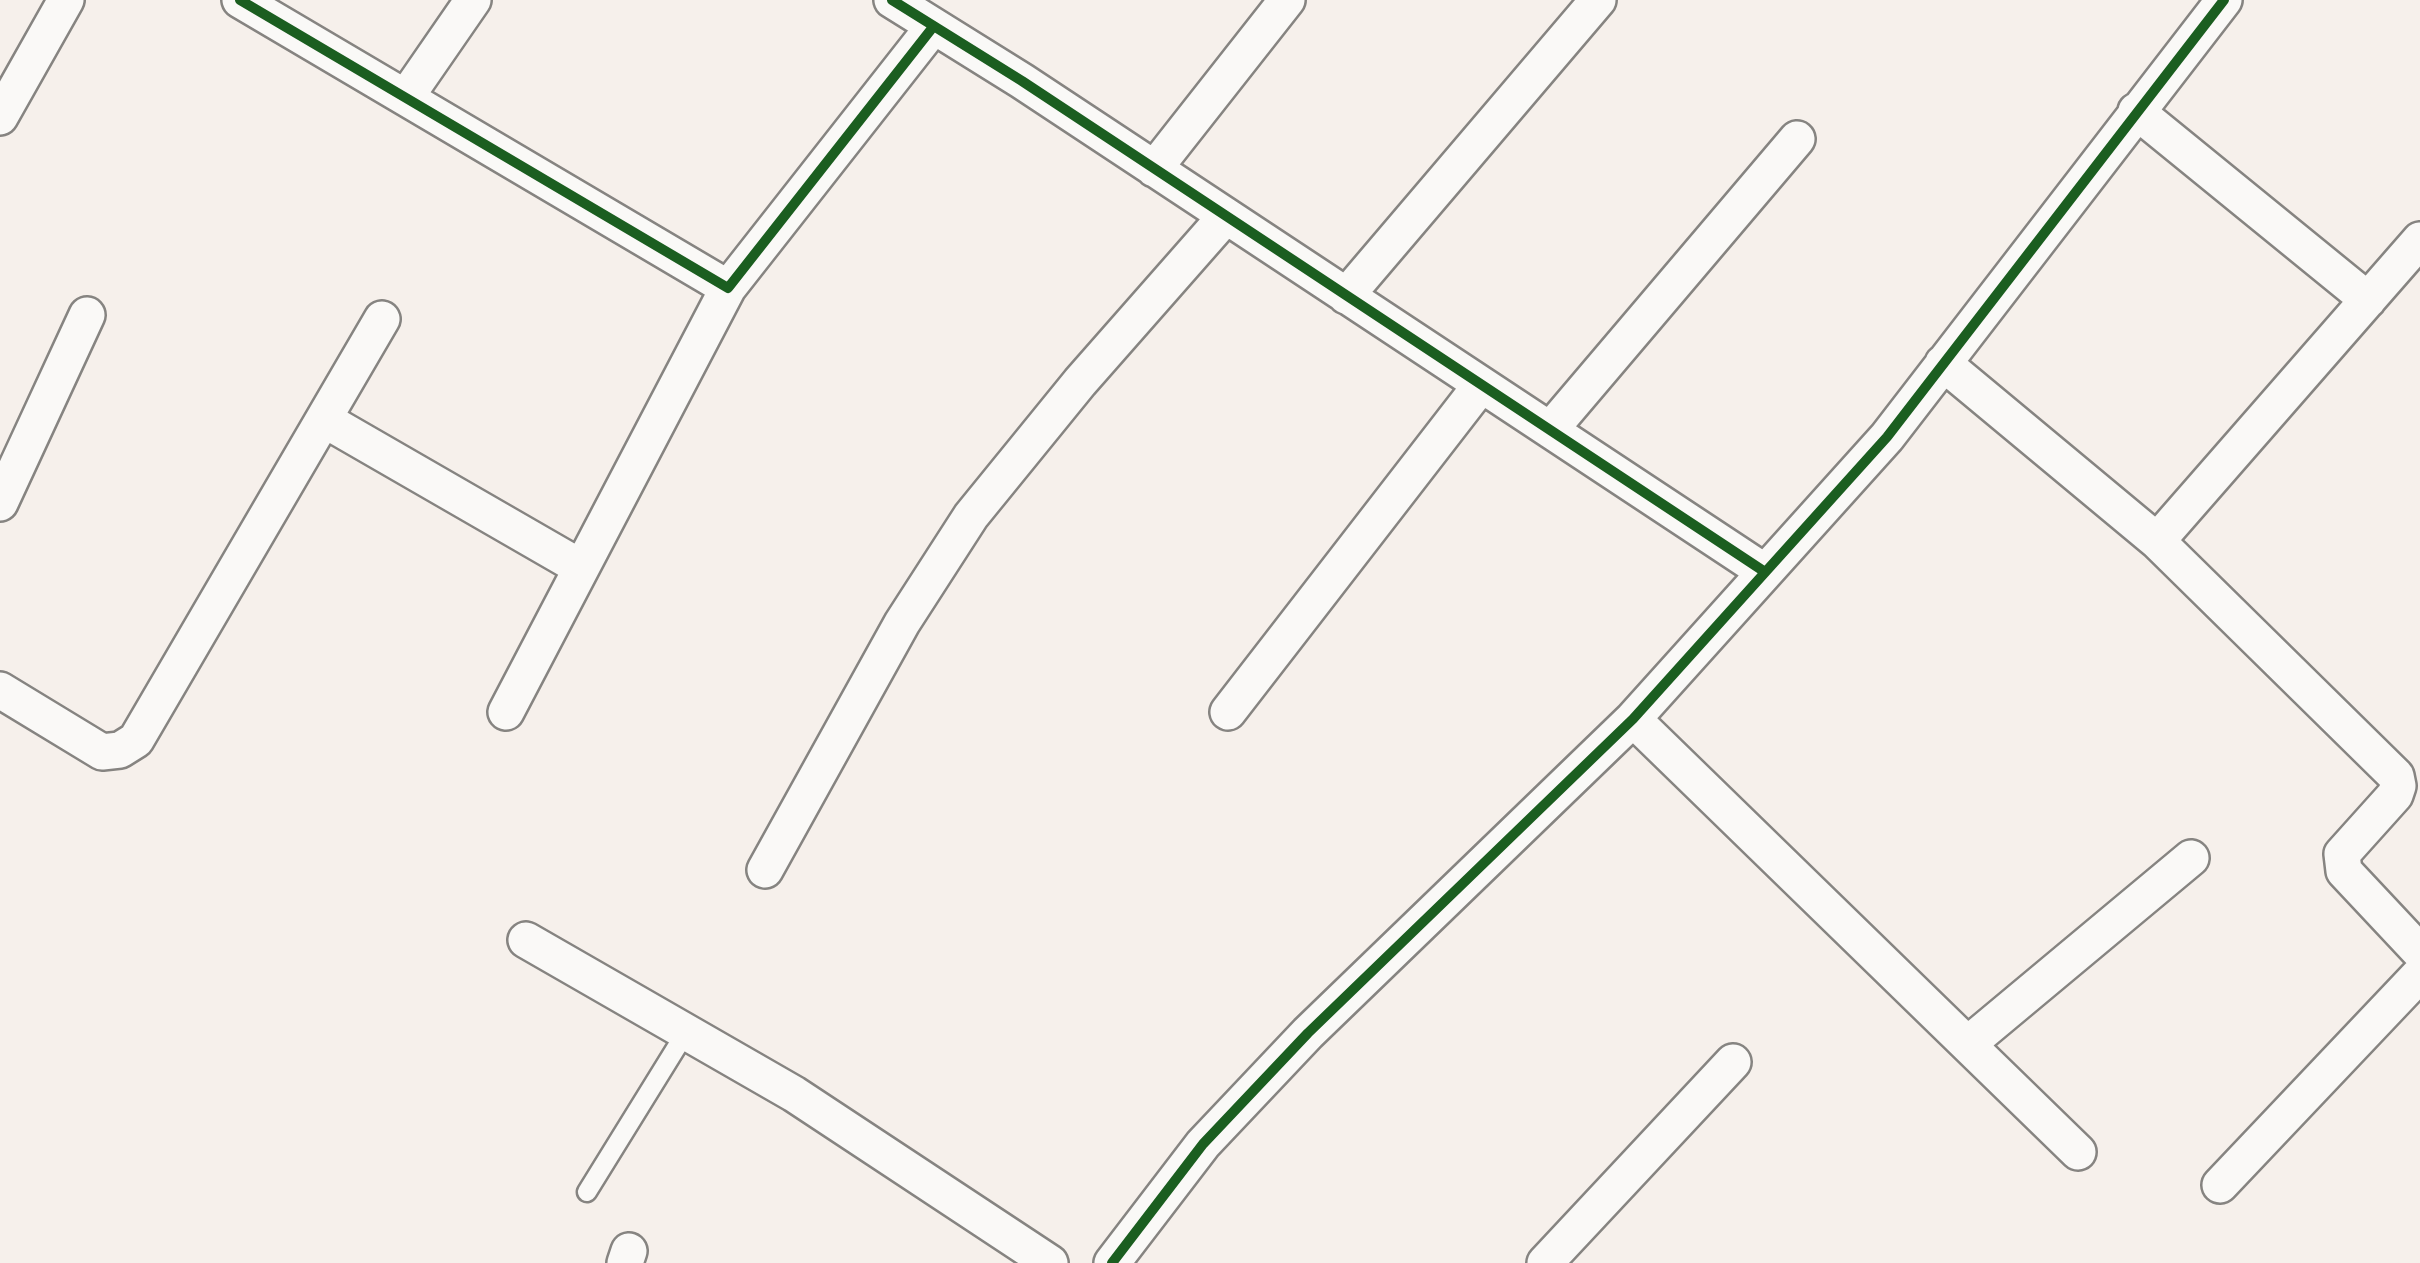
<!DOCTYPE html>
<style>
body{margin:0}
canvas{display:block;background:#f6f0eb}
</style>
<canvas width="2420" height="1263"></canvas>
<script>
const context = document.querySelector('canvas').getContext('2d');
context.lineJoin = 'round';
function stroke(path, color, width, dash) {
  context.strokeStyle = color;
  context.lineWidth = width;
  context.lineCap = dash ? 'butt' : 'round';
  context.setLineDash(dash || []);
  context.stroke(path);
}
const service = new Path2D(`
 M 587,1192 L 686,1032`);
const minor = new Path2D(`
 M 240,0 L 728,288 L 933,27
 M 892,0 L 1022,81 L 1765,572
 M 406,97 L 473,0
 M 2136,111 L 2368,300
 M 0,117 L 66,0
 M 1154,169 L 1287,0
 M 1346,296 L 1598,0
 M 1943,363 L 2157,541 L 2396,776 L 2398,786 L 2395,795 L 2342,854 L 2344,871 L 2420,952
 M 325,420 L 580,567
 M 1550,430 L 1797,139
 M 0,503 L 87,315
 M 2157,541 L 2420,240
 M 0,690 L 102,752 L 120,750 L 136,740 L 382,319
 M 506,712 L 728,288
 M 1228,712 L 1481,385
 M 1633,719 L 2078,1152
 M 765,870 L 902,623 L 971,516 L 1080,382 L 1226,216
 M 526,940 L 794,1094 L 1050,1263
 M 1968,1044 L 2191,858
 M 2220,1185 L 2420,974
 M 625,1263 L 629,1251
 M 1112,1263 L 1203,1144 L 1308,1033 L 1633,719 L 1887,437 L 2224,0
 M 1545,1263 L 1733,1062`);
const cycleway = new Path2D(`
 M 240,0 L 728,288 L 933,27
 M 892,0 L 1022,81 L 1765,572
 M 1112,1263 L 1203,1144 L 1308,1033 L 1633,719 L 1887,437 L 2224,0`);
stroke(service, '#868481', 23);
stroke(minor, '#868481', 40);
stroke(service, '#faf9f7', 18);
stroke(minor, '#faf9f7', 35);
stroke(cycleway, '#1b5e20', 10);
</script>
